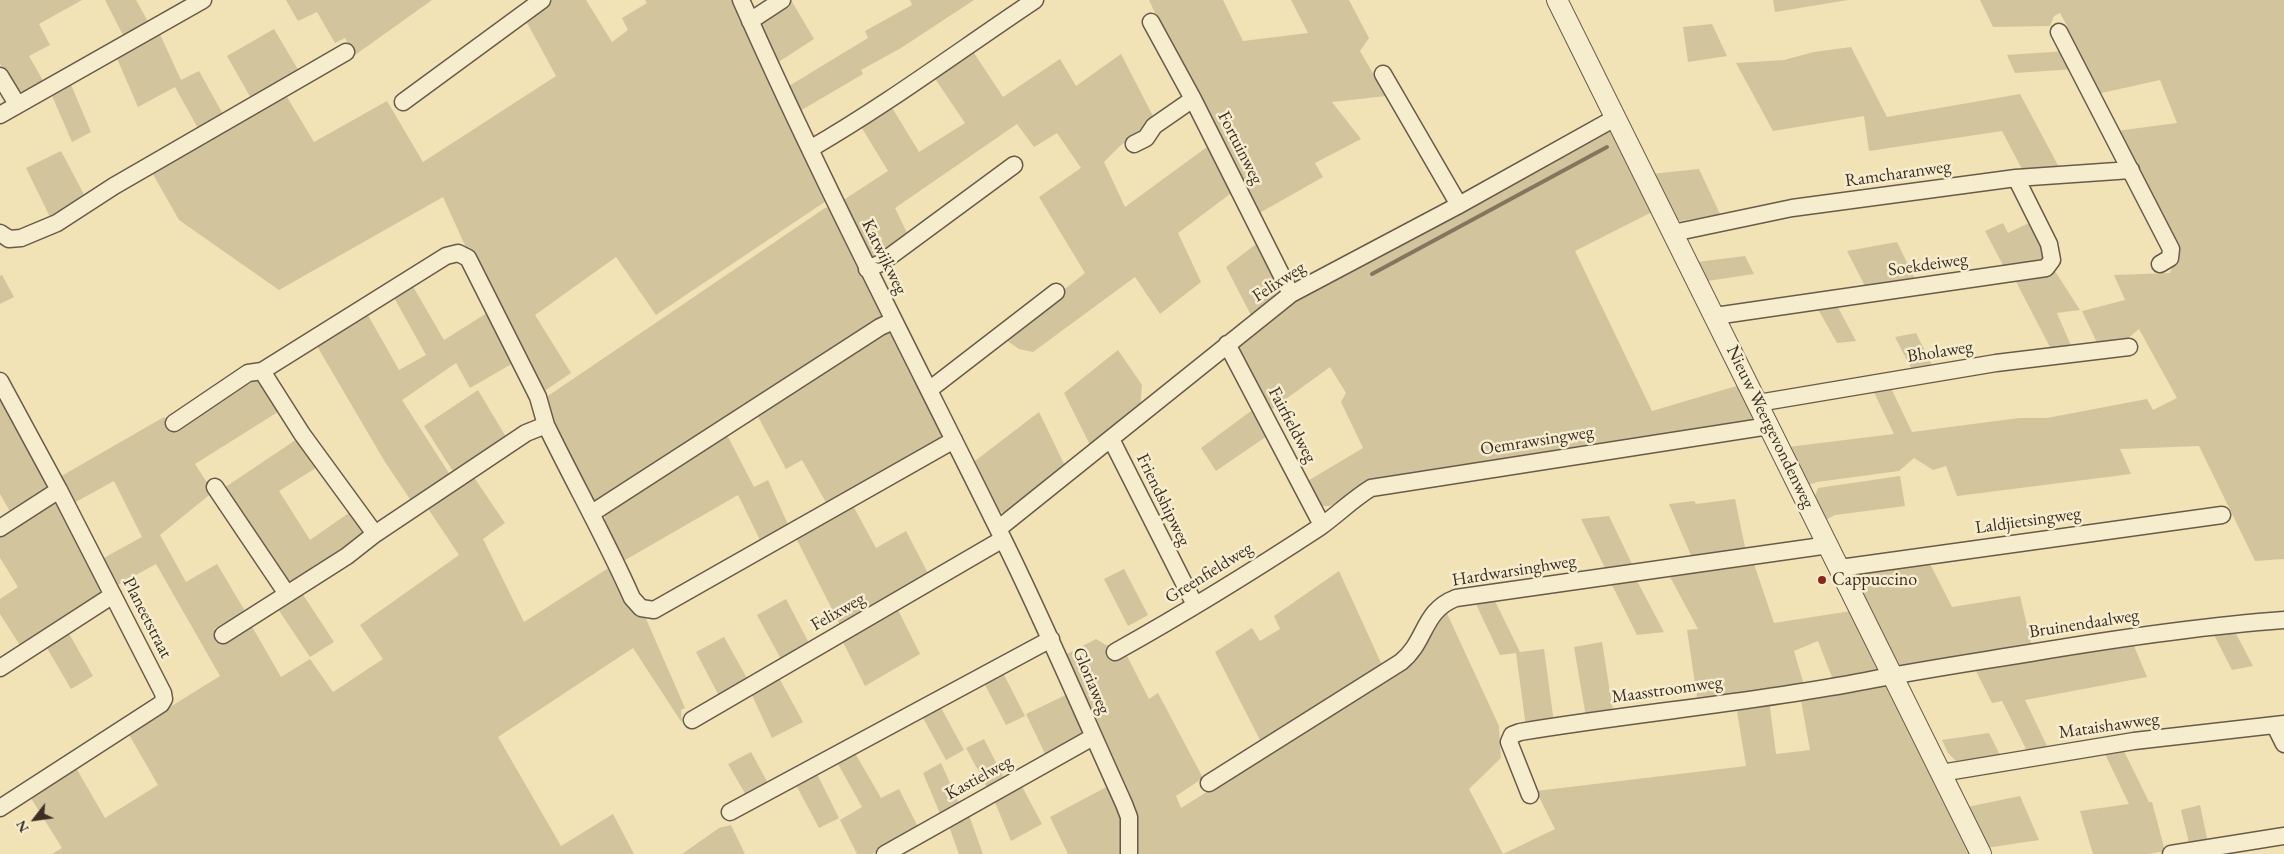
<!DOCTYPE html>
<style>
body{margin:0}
#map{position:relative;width:2284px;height:854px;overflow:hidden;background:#f1e3b5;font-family:"EB Garamond",serif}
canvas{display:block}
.north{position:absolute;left:10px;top:794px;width:50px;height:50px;-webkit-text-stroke:4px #f6edcf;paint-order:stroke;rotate:240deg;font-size:14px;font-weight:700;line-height:20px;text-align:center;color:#3c2e25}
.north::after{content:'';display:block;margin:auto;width:18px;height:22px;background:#3c2e25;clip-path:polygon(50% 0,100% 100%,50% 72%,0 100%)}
</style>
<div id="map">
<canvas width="2284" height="854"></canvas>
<div class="north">N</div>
</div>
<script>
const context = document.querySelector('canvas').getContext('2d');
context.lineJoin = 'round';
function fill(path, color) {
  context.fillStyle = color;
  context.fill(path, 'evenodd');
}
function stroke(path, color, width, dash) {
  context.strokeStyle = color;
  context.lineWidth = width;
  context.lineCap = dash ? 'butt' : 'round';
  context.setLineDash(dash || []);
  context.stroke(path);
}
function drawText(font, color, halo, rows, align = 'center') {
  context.font = font + ' "EB Garamond",serif';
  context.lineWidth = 5;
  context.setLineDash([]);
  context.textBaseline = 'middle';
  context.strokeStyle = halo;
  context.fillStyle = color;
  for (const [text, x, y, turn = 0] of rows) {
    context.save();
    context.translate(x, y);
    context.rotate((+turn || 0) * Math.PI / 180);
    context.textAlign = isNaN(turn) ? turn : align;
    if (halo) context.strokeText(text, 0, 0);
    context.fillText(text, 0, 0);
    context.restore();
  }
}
const green = new Path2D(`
 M 0,0 L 82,0 L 39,24 L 50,45 L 29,56 L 45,84 L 25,93 L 16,88 L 14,82 L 0,64 Z
 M 105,0 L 136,0 L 150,25 L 125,39 Z
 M 286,0 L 432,0 L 355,55 L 345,38 L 335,43 L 317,12 L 298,21 Z
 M 553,0 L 586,0 L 612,42 L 628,30 L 622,18 L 647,3 L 645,0 L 735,0 L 826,201 L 656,315 L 616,257 L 535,315 L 571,373 L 540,394 L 484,287 L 443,197 L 279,290 L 179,220 L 150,169 L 284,92 L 314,142 L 387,101 L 423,162 L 556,76 L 525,19 Z
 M 791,0 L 814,39 L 777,63 L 759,27 L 761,19 Z
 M 910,0 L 974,0 L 901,48 L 861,70 L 863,74 L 800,111 L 789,86 L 868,38 L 865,31 L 912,5 Z
 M 1149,0 L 1223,0 L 1243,41 L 1308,33 L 1291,0 L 1349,0 L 1369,38 L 1360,51 L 1386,96 L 1332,102 L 1361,139 L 1315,163 L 1323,177 L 1256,215 L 1177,62 Z
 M 1773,0 L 1848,0 L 1775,12 Z
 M 1980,0 L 2284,0 L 2284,559 L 2255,561 L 2199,446 L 2120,449 L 2131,474 L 1957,496 L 1946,466 L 1933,470 L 1914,458 L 1899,471 L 1817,482 L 1809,485 L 1806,483 L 1788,447 L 1894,434 L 1870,384 L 1888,382 L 1912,432 L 2019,418 L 2047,418 L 2147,399 L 2153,410 L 2177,398 L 2139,329 L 2121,344 L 2099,347 L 2082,311 L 2125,300 L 2114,275 L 2170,273 L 2177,252 L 2116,131 L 2177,123 L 2160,80 L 2097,94 L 2062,29 L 2067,26 L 2060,13 L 2054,16 L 2050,26 L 1993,27 Z
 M 1712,24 L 1727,56 L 1688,62 L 1683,27 Z
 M 274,29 L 300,73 L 252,100 L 227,56 Z
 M 158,30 L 181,80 L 199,71 L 224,116 L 199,130 L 175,87 L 138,107 L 115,54 Z
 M 1851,47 L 1887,117 L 2020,94 L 2061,171 L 2024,173 L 2002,131 L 1869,151 L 1864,116 L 1773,131 L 1736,63 L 1784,60 L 1814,52 Z
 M 972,50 L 1003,97 L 1060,59 L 1076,86 L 1121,54 L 1155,120 L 1120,146 L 1104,162 L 1125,207 L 1211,144 L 1234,191 L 1178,233 L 1201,282 L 1160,314 L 1135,277 L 1033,352 L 1019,349 L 1003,338 L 1085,273 L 1039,197 L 1081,168 L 1057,133 L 1034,147 L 1017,124 L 895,208 L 908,235 L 872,263 L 842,201 L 888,171 L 860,125 L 891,106 L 919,152 L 965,123 L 934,77 Z
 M 2066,51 L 2075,69 L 2015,73 L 2007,55 Z
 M 69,80 L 91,132 L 72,142 L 50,91 Z
 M 1605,130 L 1611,131 L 1654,211 L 1575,251 L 1652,411 L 1740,385 L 1752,410 L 1752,422 L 1378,481 L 1330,506 L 1320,506 L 1306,482 L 1363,448 L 1341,402 L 1346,393 L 1330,367 L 1268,412 L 1236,346 L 1288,301 Z
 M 61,151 L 87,200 L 51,219 L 26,168 Z
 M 1699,169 L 1720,214 L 1681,221 L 1675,218 L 1651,174 Z
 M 830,207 L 884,316 L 880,322 L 596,502 L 591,499 L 542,400 L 825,208 Z
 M 2033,221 L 2046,261 L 2005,269 L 1985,231 L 2003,223 L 2008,233 Z
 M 1260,241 L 1283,290 L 1252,317 L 1226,267 Z
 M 1897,242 L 1916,281 L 1866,288 L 1847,251 Z
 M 1745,256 L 1754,274 L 1707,281 L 1697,262 Z
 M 2053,268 L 2080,310 L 2057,313 L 2072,348 L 2052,351 L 2013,276 Z
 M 2,275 L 14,297 L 0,304 L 0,276 Z
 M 411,283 L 444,340 L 490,311 L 515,362 L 470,388 L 456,363 L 402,400 L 452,478 L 414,505 L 385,462 L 314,341 L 365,310 L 399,370 L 426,355 L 392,294 Z
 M 1834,300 L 1856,341 L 1837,343 L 1814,302 Z
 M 891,329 L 943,438 L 828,506 L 802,460 L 786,469 L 755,411 Z
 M 1916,333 L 1933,367 L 1912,370 L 1895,337 Z
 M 1118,350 L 1142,385 L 1140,409 L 1092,449 L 1064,393 Z
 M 260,375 L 281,410 L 195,464 L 213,492 L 160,535 L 186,582 L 217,564 L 245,611 L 214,629 L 221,641 L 250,623 L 281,677 L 310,659 L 333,692 L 383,659 L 360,625 L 459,555 L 425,504 L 471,473 L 505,523 L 483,539 L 524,622 L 613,565 L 643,612 L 685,708 L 681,710 L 682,723 L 633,648 L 498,737 L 561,846 L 613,814 L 634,854 L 52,854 L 62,848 L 29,795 L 75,766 L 105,818 L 158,785 L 128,733 L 220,676 L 156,564 L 114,587 L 100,560 L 142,537 L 114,481 L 72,504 L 58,478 L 164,417 L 172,429 L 247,376 Z
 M 478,390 L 509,442 L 454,473 L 424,426 Z
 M 0,398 L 50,487 L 12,515 L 0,494 Z
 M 1255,408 L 1270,434 L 1216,471 L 1201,448 Z
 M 1039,412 L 1066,468 L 1007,513 L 998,512 L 971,464 Z
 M 725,431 L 754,487 L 768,480 L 790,529 L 762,544 L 738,495 L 620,563 L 604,523 L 606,510 Z
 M 300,437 L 319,466 L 279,491 L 310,540 L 353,510 L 369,531 L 290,588 L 224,488 Z
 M 1900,476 L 1905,506 L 1835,515 L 1824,521 L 1815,496 L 1818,488 Z
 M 1735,499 L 1746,552 L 1693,560 L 1669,504 L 1694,501 L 1696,504 Z
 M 58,501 L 102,591 L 101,596 L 21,647 L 0,614 L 0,599 L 18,587 L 0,558 L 0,534 L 49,502 Z
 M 851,502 L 876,548 L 906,531 L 930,577 L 841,627 L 794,534 Z
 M 1609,516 L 1634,568 L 1607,572 L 1581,519 Z
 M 1927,558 L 1952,607 L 2020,596 L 2032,646 L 1903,666 L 1898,665 L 1854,580 L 1853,572 Z
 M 1753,561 L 1774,623 L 1851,611 L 1881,669 L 1862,676 L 1833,680 L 1818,641 L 1794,651 L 1804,685 L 1697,697 L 1687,630 L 1698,629 L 1669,575 Z
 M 1124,569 L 1148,615 L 1128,626 L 1104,579 Z
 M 1339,571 L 1382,665 L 1261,742 L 1215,652 L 1252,628 L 1260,641 L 1280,629 L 1274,616 Z
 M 1636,579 L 1664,632 L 1637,635 L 1610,581 Z
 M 300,590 L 334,642 L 310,657 L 276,606 Z
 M 1493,597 L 1520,652 L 1544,649 L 1554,723 L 1526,727 L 1516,653 L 1500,655 L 1474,600 Z
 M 786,599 L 810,645 L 782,661 L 757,615 Z
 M 896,606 L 920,654 L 865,686 L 841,638 Z
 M 1444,607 L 1499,726 L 1501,758 L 1469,789 L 1503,854 L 1555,829 L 1536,791 L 1746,766 L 1736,705 L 1769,700 L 1776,754 L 1810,750 L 1800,695 L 1885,679 L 1972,854 L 1135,854 L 1063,656 L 1096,639 L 1106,645 L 1124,650 L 1149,699 L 1158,693 L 1203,778 L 1176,796 L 1181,808 L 1394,675 Z
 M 2233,628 L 2253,666 L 2232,670 L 2212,631 Z
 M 67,630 L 93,676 L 71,689 L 44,643 Z
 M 724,637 L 748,680 L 719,696 L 696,652 Z
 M 2132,641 L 2147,677 L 2025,700 L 2048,748 L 2027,751 L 2002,701 L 1992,703 L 1972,663 Z
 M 1602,642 L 1613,711 L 1586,717 L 1574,647 Z
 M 1001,669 L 1025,716 L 1006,725 L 982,679 Z
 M 778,676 L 803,722 L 772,738 L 750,691 Z
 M 1070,693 L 1086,734 L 1046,756 L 1026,714 Z
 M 940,706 L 964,750 L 946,760 L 922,716 Z
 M 1989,733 L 2001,757 L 1956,761 L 1948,753 L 1942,740 Z
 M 984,739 L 1004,778 L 987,787 L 966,748 Z
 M 2123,749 L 2149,802 L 2152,802 L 2165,851 L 2148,854 L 2093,854 L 2080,811 L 2129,804 L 2104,752 Z
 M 751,752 L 769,785 L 747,797 L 728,764 Z
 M 855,753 L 881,798 L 899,789 L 919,829 L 872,854 L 857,854 L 840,820 L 862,807 L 838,764 Z
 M 941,763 L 960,805 L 941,816 L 923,773 Z
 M 817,774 L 839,818 L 819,828 L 796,785 Z
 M 1019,781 L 1042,824 L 1011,841 L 992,795 Z
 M 1112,784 L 1126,815 L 1125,854 L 1068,854 L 1050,817 Z
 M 2020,796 L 2039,840 L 1986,848 L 1967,807 Z
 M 2200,805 L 2208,843 L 2190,847 L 2181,810 Z
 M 967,810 L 983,854 L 959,854 L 947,821 Z
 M 731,825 L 745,854 L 682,854 L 719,828 Z`);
const stream = new Path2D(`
 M 1372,274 L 1607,147`);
const minor = new Path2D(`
 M 741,0 C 822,183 915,360 1003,539 C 1046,626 1084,716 1124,804 L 1129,817 L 1129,854
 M 750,21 L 782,0
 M 1151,22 L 1193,99 L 1291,294
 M 2059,32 L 2171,249 L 2170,258 L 2160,264
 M 1383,74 L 1459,205
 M 0,76 L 17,104
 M 403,102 L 542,0
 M 0,115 L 203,0
 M 1134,144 L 1146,138 L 1154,126 L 1193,99
 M 810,149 C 888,104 960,50 1035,0
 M 0,233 L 9,239 L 21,238 L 57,223 L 114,186 L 346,52
 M 1673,233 L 1792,208 L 2016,178 L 2131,170
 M 867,269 L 881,263 L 1014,165
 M 1715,316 L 2046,268 L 2052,260 L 2049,244 L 2016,178
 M 1227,344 L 1322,525
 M 262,371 L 302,434 L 375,534
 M 0,381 L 59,490 L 163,693 L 164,699 L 161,704 L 0,808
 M 929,390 L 1056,292
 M 1758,403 L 1996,363 L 2129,347
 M 174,423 L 248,373 L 262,371 L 446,256 L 458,253 L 468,258 L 538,397 L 546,425
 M 1111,439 L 1195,605
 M 215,487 L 287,594
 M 592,513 L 880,327 L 893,321
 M 0,528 L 59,490
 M 998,529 L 1291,294 L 1459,205 L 1615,118
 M 1840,568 L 2222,515
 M 223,635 L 347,556 L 375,534 L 526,433 L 546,425 C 574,483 606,539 632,598 L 641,608 L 654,610 L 954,440
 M 1115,652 C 1185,613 1253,571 1320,527 C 1338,514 1353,499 1371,488 L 1769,426
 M 0,668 L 113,595
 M 692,720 L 1003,539
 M 2275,726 L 2284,744
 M 1941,773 L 2134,741 L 2284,724
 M 1209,783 L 1401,662 C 1427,641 1422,611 1456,598 L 1829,545
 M 1530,795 L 1509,742 L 1512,735 L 1520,732 C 1634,713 1751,703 1865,681 C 1920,670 1975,662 2030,653 C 2114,639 2199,626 2284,620
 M 730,812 L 1051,639
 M 885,854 L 1093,737
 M 2171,854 L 2284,836`);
const tertiary = new Path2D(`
 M 1557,0 L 1981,854`);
const markers = [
 [1822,580,5,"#8f2418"]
];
const streetNames = [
 ["Fortuinweg",1240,148,63],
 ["Ramcharanweg",1898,174,-8],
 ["Katwijkweg",884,257,64],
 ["Soekdeiweg",1928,265,-8],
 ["Felixweg",1279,282,-33],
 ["Bholaweg",1940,352,-9],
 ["Fairfieldweg",1292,425,62],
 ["Nieuw Weergevondenweg",1770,427,64],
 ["Oemrawsingweg",1537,441,-9],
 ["Friendshipweg",1163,500,64],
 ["Laldjietsingweg",2028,521,-8],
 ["Hardwarsinghweg",1514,571,-9],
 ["Greenfieldweg",1209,573,-32],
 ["Felixweg",838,612,-30],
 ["Planeetstraat",147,618,63],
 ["Bruinendaalweg",2084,624,-9],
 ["Gloriaweg",1091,681,67],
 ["Maasstroomweg",1667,690,-8],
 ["Mataishawweg",2109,726,-8],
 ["Kastielweg",979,778,-29]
];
const poiNames = [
 ["Cappuccino",1832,580]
];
fill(green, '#d2c49d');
stroke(stream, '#83755e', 4);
stroke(minor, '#695b49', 19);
stroke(tertiary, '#695b49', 22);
stroke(minor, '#f6edcf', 16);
stroke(tertiary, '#f6edcf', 20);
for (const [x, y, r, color] of markers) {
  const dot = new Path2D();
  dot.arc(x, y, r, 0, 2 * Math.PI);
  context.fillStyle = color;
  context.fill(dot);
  stroke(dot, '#f6edcf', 2);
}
drawText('18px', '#3c2e25', '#f6edcf', streetNames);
drawText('18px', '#3c2e25', '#f6edcf', poiNames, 'left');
</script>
